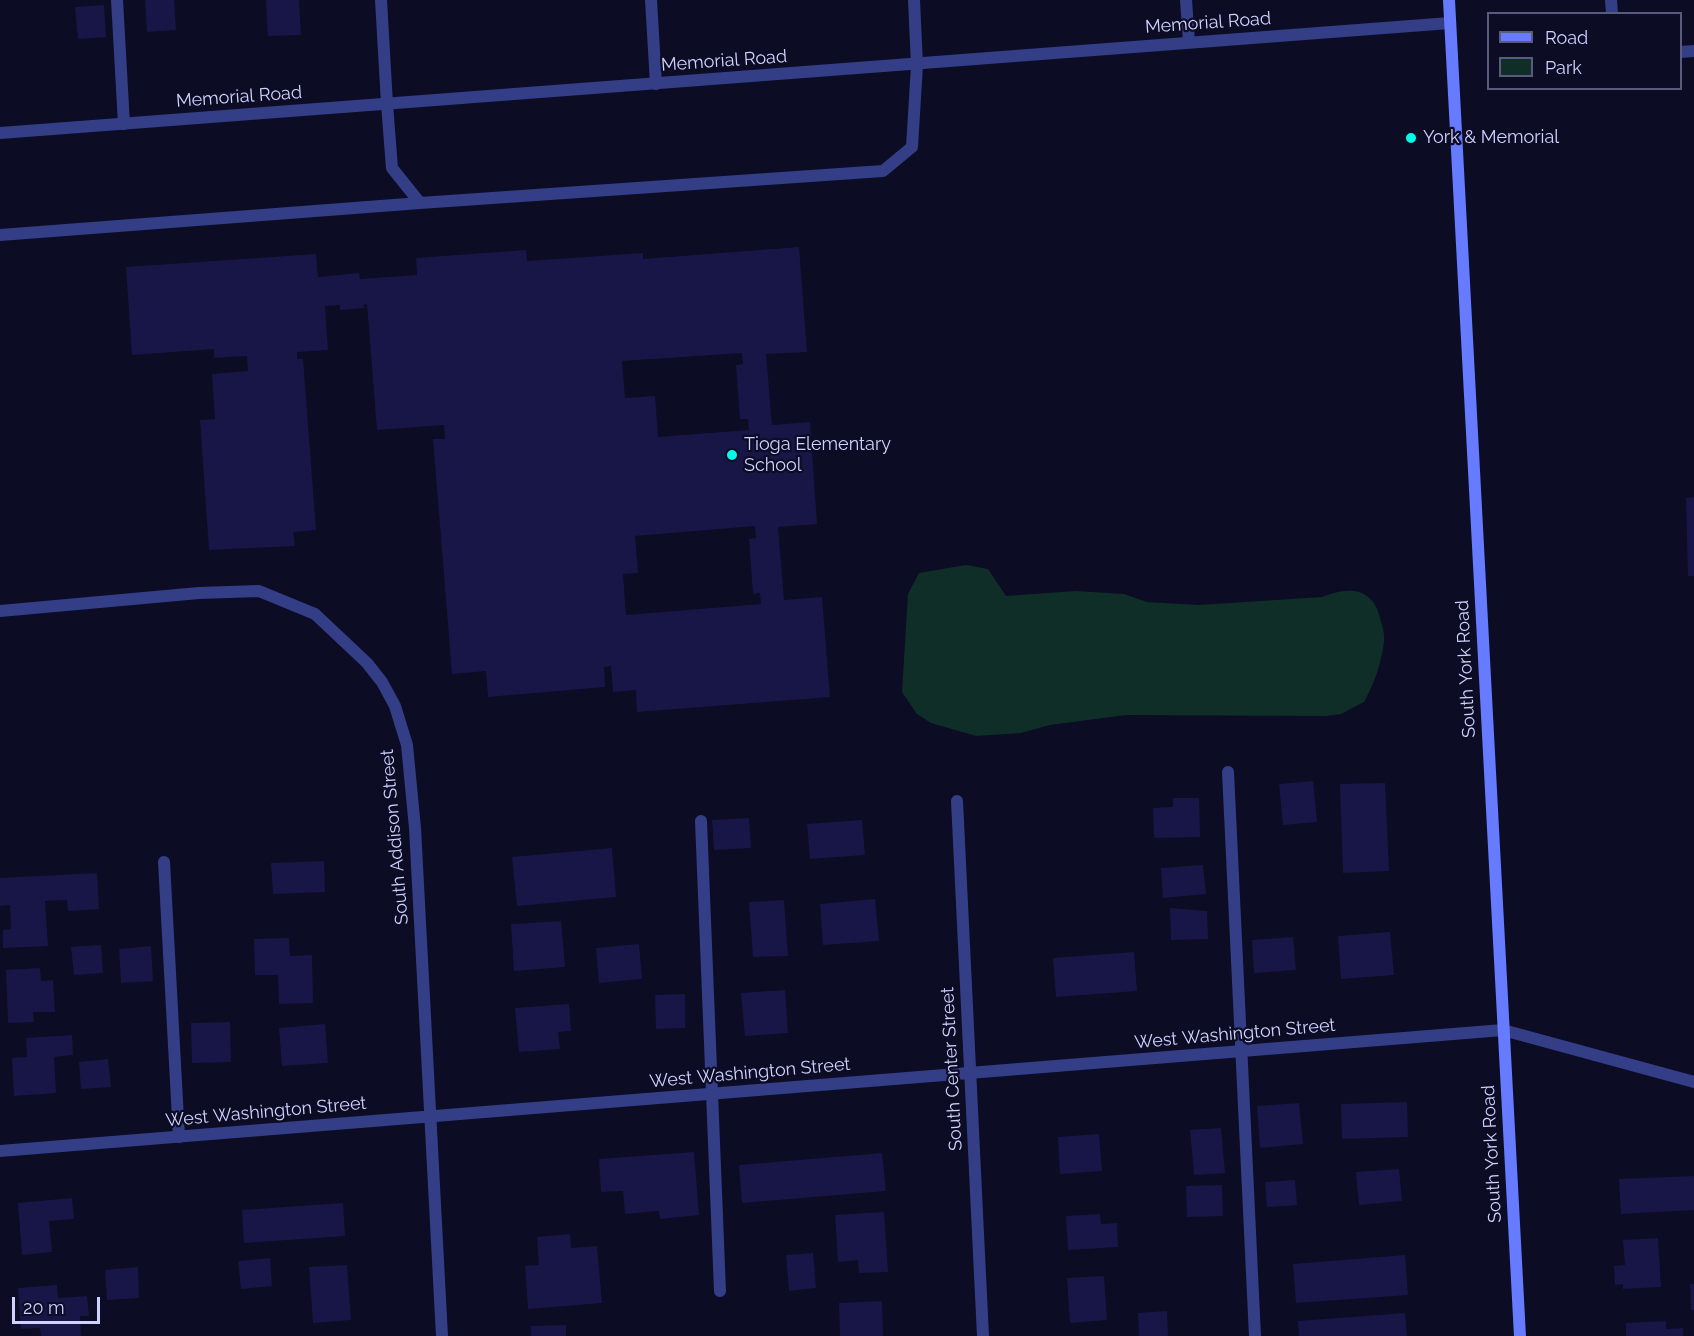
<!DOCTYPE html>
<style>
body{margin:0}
#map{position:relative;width:1694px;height:1336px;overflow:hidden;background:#0c0c24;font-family:Raleway,sans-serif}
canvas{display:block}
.legend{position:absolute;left:1487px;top:12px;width:195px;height:78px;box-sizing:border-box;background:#0c0c24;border:2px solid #5a5b7c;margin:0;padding:8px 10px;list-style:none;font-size:18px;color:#cfd1ff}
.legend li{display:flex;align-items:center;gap:12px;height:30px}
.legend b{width:30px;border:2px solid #5a5b7c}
.scale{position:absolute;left:12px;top:1297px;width:88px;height:27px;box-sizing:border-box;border:3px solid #cfd1ff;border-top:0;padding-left:8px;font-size:18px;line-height:21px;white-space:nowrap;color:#cfd1ff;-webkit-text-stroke:4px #0c0c24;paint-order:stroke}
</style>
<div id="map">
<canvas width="1694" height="1336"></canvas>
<ul class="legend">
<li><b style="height:8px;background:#667bff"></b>Road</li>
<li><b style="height:16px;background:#0f2e28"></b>Park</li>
</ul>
<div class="scale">20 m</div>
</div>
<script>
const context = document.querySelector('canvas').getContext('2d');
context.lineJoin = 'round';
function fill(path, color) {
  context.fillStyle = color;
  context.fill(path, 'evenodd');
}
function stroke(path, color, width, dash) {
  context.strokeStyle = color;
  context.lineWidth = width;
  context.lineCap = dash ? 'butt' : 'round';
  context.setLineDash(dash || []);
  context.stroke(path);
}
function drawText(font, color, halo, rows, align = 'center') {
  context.font = font + ' Raleway,sans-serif';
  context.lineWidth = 4.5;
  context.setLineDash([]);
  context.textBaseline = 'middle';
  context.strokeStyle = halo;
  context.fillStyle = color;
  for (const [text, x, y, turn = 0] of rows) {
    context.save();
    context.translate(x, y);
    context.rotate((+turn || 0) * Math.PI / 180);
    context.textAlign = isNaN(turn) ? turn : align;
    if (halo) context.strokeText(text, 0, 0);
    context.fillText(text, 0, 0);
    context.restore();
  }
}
const green = new Path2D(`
 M 966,565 L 988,569 L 1006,596 L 1076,591 L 1124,594 L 1147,602 L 1199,605 L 1322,597 C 1348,586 1373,587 1380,618 C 1382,625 1385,634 1384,641 C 1382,662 1374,684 1364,702 L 1341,714 L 1326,716 L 1126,715 L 1050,725 L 1021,733 L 976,736 L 931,723 L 917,714 L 902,692 L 908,594 L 919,573 Z`);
const building = new Path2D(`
 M 145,0 L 174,0 L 176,30 L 147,32 Z
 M 266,0 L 299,0 L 301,35 L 268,36 Z
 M 104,5 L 106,37 L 78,39 L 75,7 Z
 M 799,247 L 807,352 L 766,354 L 772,425 L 810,422 L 817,524 L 778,527 L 784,600 L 822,597 L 830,697 L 637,712 L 636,690 L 613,692 L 611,666 L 604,667 L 605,687 L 488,697 L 486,671 L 452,674 L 433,439 L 445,439 L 444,425 L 377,430 L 367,304 L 363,305 L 364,308 L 340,310 L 340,305 L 325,306 L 328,350 L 297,352 L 297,359 L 303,359 L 316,530 L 293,532 L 295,546 L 209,550 L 200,420 L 215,419 L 212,374 L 248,371 L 247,356 L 214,358 L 214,349 L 132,355 L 126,267 L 316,254 L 318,277 L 359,273 L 360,279 L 417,275 L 416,258 L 526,250 L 527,261 L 643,253 L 643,259 ZM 742,353 L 743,364 L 736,365 L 740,419 L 748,419 L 749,430 L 658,437 L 655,396 L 625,398 L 622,361 ZM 755,526 L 756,538 L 749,539 L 753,594 L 760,593 L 761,604 L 626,615 L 623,574 L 638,573 L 635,536 Z
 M 1694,497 L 1694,576 L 1688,576 L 1686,498 Z
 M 1313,781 L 1317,822 L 1283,825 L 1279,784 Z
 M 1385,783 L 1389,871 L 1343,873 L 1340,784 Z
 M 1173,798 L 1199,798 L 1200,837 L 1154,838 L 1153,808 L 1173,807 Z
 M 749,818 L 751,848 L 714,850 L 712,820 Z
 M 862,820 L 865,855 L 810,859 L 807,824 Z
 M 612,848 L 616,897 L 517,906 L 512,857 Z
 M 324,861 L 325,892 L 273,894 L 271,863 Z
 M 1203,865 L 1206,894 L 1163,898 L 1161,868 Z
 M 97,873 L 99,909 L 68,911 L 67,900 L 45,901 L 48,946 L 3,948 L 3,930 L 11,929 L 10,905 L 0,906 L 0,878 Z
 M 875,899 L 879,941 L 823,945 L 820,904 Z
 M 784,900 L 788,956 L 753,957 L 749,902 Z
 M 1170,908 L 1207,911 L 1208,939 L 1171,940 Z
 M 561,921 L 565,967 L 514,971 L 511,924 Z
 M 1390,932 L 1394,975 L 1341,979 L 1338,936 Z
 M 1293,937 L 1296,970 L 1254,973 L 1252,940 Z
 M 289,938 L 290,956 L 312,955 L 313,1003 L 279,1004 L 278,975 L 255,975 L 254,939 Z
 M 639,944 L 642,979 L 599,983 L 596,948 Z
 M 101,945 L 103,973 L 74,975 L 71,947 Z
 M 151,946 L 153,981 L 121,983 L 119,949 Z
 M 1134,952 L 1137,991 L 1056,997 L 1053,958 Z
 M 40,968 L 41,981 L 53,980 L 55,1012 L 33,1012 L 34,1022 L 8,1023 L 6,970 Z
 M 785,990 L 788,1033 L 745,1036 L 741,993 Z
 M 685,994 L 685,1028 L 656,1029 L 655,995 Z
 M 569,1004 L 571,1031 L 558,1032 L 560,1049 L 519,1052 L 515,1008 Z
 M 230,1022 L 231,1062 L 192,1063 L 191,1023 Z
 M 325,1024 L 328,1063 L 282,1066 L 279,1028 Z
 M 72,1035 L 73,1055 L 54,1057 L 56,1093 L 14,1096 L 12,1058 L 27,1057 L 26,1038 Z
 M 108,1059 L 111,1087 L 81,1089 L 79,1062 Z
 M 1407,1102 L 1408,1137 L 1342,1139 L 1341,1104 Z
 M 1299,1103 L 1303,1144 L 1260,1148 L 1257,1106 Z
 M 1221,1128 L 1225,1173 L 1194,1175 L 1190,1130 Z
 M 1099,1134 L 1102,1171 L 1060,1174 L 1058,1137 Z
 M 694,1152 L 699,1215 L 660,1219 L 659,1211 L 625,1214 L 623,1191 L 601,1192 L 599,1159 Z
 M 882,1153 L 886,1191 L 742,1203 L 739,1165 Z
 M 1399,1169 L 1402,1201 L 1359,1205 L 1356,1172 Z
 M 1694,1176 L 1694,1210 L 1621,1214 L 1619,1179 Z
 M 1295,1180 L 1297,1205 L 1267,1207 L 1265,1182 Z
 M 1222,1185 L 1223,1216 L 1187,1217 L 1186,1186 Z
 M 72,1198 L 74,1219 L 49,1221 L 52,1252 L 22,1255 L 18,1203 Z
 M 343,1203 L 345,1236 L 244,1243 L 242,1210 Z
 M 884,1212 L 888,1272 L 859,1273 L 858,1260 L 838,1262 L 835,1215 Z
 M 1100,1214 L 1101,1224 L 1117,1223 L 1118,1247 L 1068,1250 L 1066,1216 Z
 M 570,1234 L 571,1248 L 597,1246 L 602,1303 L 528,1309 L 525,1266 L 539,1265 L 537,1237 Z
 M 1658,1238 L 1661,1287 L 1623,1289 L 1623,1284 L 1615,1285 L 1614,1266 L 1625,1265 L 1623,1240 Z
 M 813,1253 L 816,1288 L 789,1291 L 786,1255 Z
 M 1405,1255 L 1408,1295 L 1296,1303 L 1293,1264 Z
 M 270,1258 L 272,1286 L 241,1289 L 238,1261 Z
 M 347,1265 L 351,1320 L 313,1323 L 309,1267 Z
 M 138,1267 L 139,1298 L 107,1300 L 105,1270 Z
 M 1104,1276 L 1107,1320 L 1070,1323 L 1067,1278 Z
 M 1690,1284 L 1694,1284 L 1694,1310 L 1691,1310 Z
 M 57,1285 L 58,1298 L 87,1296 L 89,1316 L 80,1316 L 81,1336 L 41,1336 L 40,1328 L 21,1329 L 18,1288 Z
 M 882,1301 L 883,1336 L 840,1336 L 839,1303 Z
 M 1167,1311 L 1168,1336 L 1139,1336 L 1138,1313 Z
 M 1405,1313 L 1407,1336 L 1299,1336 L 1298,1321 Z
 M 1666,1321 L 1666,1329 L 1683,1328 L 1683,1336 L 1626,1336 L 1626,1323 Z
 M 566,1325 L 566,1336 L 531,1336 L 531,1326 Z`);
const service = new Path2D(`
 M 117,0 L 124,124
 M 651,0 L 656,84
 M 1186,0 L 1189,42
 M 1611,0 L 1612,14
 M 1680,52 L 1694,51
 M 387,104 L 392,168 L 420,203 L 883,171 L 912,147 L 917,65
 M 0,235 L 420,203
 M 1228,772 L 1255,1336
 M 701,821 L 720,1291
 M 164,862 L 179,1137`);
const minor = new Path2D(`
 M 381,0 L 387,104
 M 914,0 L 917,65
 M 0,133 L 1450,23
 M 0,611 L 199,593 L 259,591 L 315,614 L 367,663 L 382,682 L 395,706 L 407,745 L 415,828 L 442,1336
 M 957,801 L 983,1336
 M 0,1151 L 1503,1030 L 1694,1082`);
const secondary = new Path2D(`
 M 1449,0 L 1520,1336`);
const markers = [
 [1411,138,6,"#00faea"],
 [732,455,6,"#00faea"]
];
const streetNames = [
 ["Memorial Road",1208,23,-4],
 ["Memorial Road",724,61,-4],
 ["Memorial Road",239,97,-4],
 ["South York Road",1466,669,-93],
 ["South Addison Street",395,837,-95],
 ["West Washington Street",1235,1034,-5],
 ["South Center Street",952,1069,-93],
 ["West Washington Street",750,1073,-5],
 ["West Washington Street",266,1112,-5],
 ["South York Road",1492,1154,-93]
];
const poiNames = [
 ["York & Memorial",1423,138],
 ["Tioga Elementary",744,445],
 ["School",744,466]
];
fill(green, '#0f2e28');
fill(building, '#181646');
stroke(service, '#333e87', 12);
stroke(minor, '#333e87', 12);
stroke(secondary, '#667bff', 12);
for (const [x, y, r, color] of markers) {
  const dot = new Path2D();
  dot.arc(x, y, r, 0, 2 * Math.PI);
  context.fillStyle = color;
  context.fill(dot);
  stroke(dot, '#0c0c24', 2);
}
drawText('18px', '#cfd1ff', '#0c0c24', streetNames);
drawText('18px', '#cfd1ff', '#0c0c24', poiNames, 'left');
</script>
